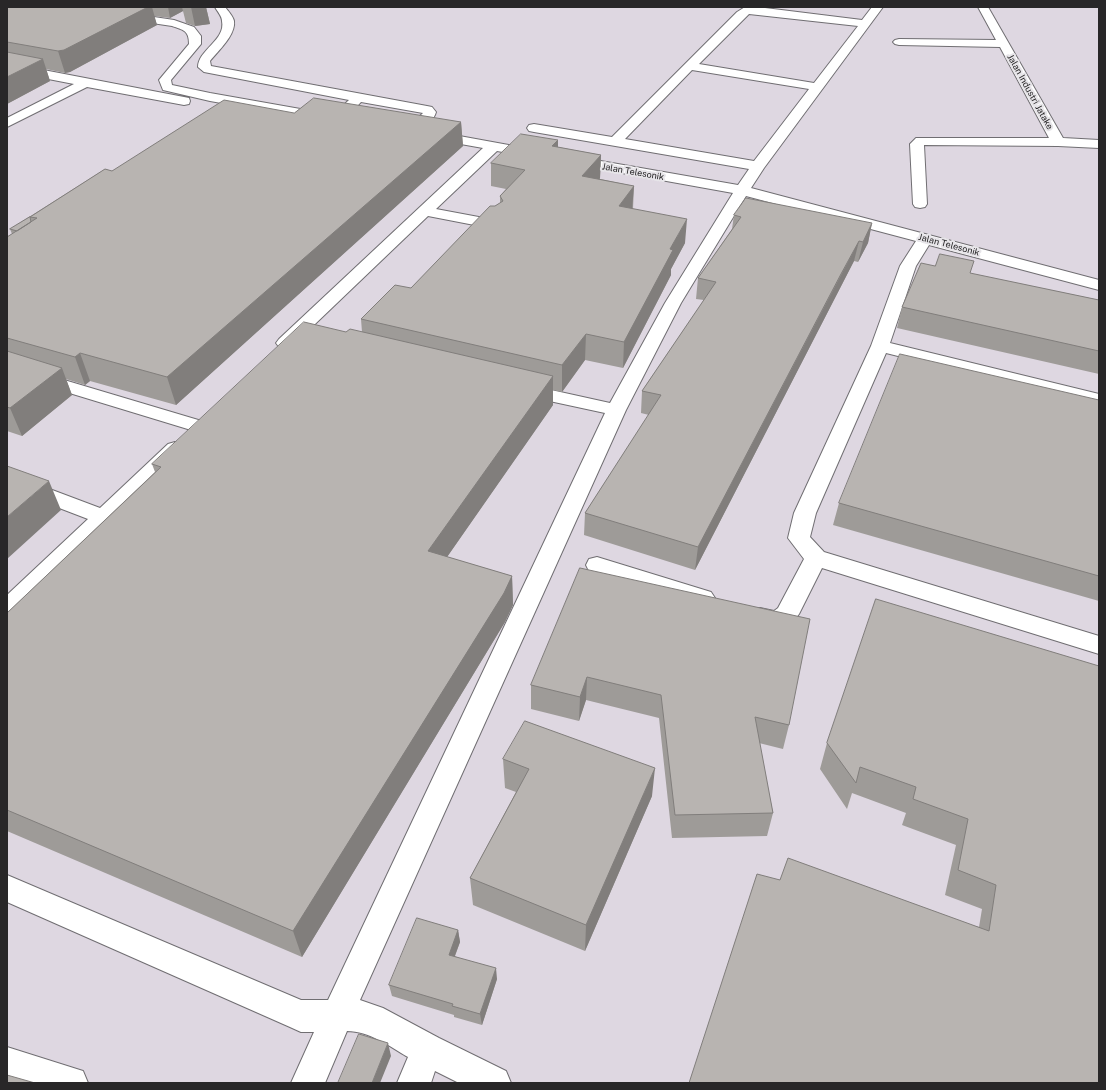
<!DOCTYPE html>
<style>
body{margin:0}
#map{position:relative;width:1106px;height:1090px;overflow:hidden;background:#e7e5e9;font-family:"Public Sans",sans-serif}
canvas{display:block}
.frame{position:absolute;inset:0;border:8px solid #282728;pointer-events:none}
</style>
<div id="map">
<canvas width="1106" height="1090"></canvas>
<div class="frame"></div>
</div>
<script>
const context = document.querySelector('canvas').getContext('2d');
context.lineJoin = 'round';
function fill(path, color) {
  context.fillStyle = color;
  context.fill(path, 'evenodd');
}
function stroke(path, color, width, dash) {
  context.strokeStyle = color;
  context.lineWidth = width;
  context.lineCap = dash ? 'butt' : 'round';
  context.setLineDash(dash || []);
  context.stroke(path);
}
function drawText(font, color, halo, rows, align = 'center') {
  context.font = font + ' "Public Sans",sans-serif';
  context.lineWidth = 4;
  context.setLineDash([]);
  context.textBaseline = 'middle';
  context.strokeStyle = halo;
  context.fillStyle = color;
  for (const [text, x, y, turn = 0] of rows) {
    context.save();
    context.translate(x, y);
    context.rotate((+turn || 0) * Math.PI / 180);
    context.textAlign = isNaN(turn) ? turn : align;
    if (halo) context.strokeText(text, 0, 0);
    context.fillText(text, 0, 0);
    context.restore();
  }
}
const built = new Path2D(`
 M 7,7 L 1099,7 L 1099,1083 L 7,1083 Z`);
const minor = new Path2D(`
 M 60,7 L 87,7 L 174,20 L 194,27 L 201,36 L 201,44 L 171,80 L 172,85 L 210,93 L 323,113 L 328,114 L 330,117 L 328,120 L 323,121 L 210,101 L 163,90 L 159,80 L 189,44 C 189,30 183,30 172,26 L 65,10 Z
 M 215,7 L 225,7 C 228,11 233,16 234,21 C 236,35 218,51 210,61 L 211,66 L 427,106 L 432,107 L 436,112 C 434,120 427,124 419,122 L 417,119 L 423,113 L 361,102 C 353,110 343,125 331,122 L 329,119 L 349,100 L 204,72 L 198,67 C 198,50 226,40 222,21 C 222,16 217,11 215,7 Z
 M 745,7 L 757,7 L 862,20 L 872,7 L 883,7 L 764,168 L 751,188 L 1099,280 L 1099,290 L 929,245 L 916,266 L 890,343 L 1099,394 L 1099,406 L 886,353 L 816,513 L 810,537 L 824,552 L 1099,636 L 1099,654 L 822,568 L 799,614 L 792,623 L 774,628 L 752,623 L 748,617 L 752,611 L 760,608 L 774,611 L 778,608 L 804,559 L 788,538 L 794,513 L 871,346 L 900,266 L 916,241 L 746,196 L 681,303 L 626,410 L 360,1000 L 383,1008 L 439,1038 L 506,1071 L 511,1083 L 459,1083 L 435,1071 L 431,1083 L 397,1083 L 408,1057 C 389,1046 369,1031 347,1031 L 325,1083 L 291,1083 L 314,1032 L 301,1032 L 290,1027 L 7,902 L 7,875 L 301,1000 L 328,1000 L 605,413 L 517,394 L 515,390 L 517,386 L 524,384 L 610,403 L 665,303 L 733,193 L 572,164 L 567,163 L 565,160 L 567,157 L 572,156 L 738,185 L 749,169 L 534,132 L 529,131 L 527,128 L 529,125 L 534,124 L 612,137 L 737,12 ZM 749,14 L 858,26 L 814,83 L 699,64 ZM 692,70 L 809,89 L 754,161 L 625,139 Z
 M 978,7 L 988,7 L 1063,138 L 1099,140 L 1099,148 L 1058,146 L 924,145 L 927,204 L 925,207 L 920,208 L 915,207 L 913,204 L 910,144 L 916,138 L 1049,138 L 1000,47 L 899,45 L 895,44 L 893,42 L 895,40 L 899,39 L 996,40 Z
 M 7,63 L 184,97 L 189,98 L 190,101 L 189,104 L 184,105 L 87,87 L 7,127 L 7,118 L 74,84 L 7,71 Z
 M 432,131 L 536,150 L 541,151 L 543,154 L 541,157 L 536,158 L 497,151 L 436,209 L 500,221 L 503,224 L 500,227 L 495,229 L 428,216 L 291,347 L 285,348 L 279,347 L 276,343 L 279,339 L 483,148 L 427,138 L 425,135 L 427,132 Z
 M 7,363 L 205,422 L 208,426 L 205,430 L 198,432 L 191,430 L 7,374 Z
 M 175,442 L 182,444 L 185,448 L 182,452 L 15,615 L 7,618 L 7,595 L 88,519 L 7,488 L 7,473 L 100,508 L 168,444 Z
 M 597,557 L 711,592 L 715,598 L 711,604 L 703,606 L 589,571 L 586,565 L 589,559 Z
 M 7,1047 L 83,1071 L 88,1083 L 18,1083 L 7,1079 Z`);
const wall = new Path2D(`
 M 7,7 L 206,7 L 210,24 L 195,26 L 186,23 L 183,11 L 170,18 L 154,16 L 157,25 L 70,72 L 65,73 L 46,69 L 50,81 L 7,104 Z
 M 294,113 L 461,122 L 463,146 L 176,405 L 90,381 L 85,385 L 66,379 L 72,395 L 22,436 L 7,431 L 7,237 L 12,234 L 10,229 L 105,169 L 112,171 Z
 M 558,140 L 558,147 L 601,155 L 600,178 L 600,179 L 634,186 L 633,209 L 685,243 L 671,269 L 671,275 L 623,368 L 585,360 L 562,392 L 553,390 L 553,405 L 447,557 L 512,576 L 513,605 L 505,622 L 302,957 L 7,831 L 7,613 L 155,472 L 152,464 L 346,332 L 362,332 L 361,319 L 411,288 L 495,206 L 500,203 L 500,196 L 506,189 L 491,186 L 491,163 Z
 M 734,215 L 872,223 L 868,243 L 858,262 L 854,261 L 695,570 L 584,535 L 585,513 L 649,415 L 641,413 L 642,391 L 704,300 L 696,299 L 698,278 L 732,229 Z
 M 971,274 L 1099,300 L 1099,374 L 897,328 L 902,307 Z
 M 1099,400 L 1099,601 L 833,525 L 839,503 Z
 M 580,568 L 789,725 L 783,749 L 759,743 L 773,813 L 767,836 L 672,838 L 659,718 L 586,700 L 579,721 L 531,709 L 531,685 Z
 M 876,599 L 1099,1083 L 780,880 L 979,927 L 982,909 L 945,895 L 956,845 L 902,825 L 906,813 L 852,793 L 847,809 L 820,769 L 827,743 Z
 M 503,759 L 652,796 L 585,951 L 473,905 L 470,878 L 516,792 L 505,788 Z
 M 458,930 L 460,942 L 455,956 L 497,979 L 482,1025 L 454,1017 L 454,1015 L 392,996 L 389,985 Z`);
const shadedWall = new Path2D(`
 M 148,7 L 152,7 L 157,25 L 70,72 L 65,73 L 58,51 Z
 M 168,7 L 182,7 L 183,11 L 170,18 Z
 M 191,7 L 206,7 L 210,24 L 195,26 Z
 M 43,59 L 50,81 L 7,104 L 7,77 Z
 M 461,122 L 463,146 L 176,405 L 167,377 Z
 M 558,140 L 558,163 L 552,146 Z
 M 601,155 L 600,178 L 582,200 L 582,176 Z
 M 634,186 L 632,210 L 619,206 Z
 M 687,219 L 685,243 L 671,269 L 671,275 L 623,368 L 624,342 L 670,249 Z
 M 872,223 L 868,243 L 858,262 L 863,242 Z
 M 859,241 L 854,261 L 695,570 L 698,547 Z
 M 586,334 L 585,360 L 562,392 L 562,365 Z
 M 80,353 L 90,381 L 85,385 L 75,357 Z
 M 62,368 L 72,395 L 22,436 L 10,408 Z
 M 553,376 L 553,405 L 431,580 L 428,551 Z
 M 49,481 L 61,510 L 7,559 L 7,517 Z
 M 512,576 L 513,605 L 505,622 L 302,957 L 293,931 Z
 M 587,677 L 586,700 L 579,721 L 580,697 Z
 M 655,768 L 652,796 L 585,951 L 586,925 Z
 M 458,930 L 460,942 L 451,966 L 449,955 Z
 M 496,968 L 497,979 L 482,1025 L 480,1014 Z
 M 388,1043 L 391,1056 L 380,1083 L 372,1083 Z`);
const building = new Path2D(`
 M 7,7 L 148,7 L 64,50 L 58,51 L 7,42 Z
 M 7,52 L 43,59 L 7,77 Z
 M 314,98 L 461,122 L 167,377 L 80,353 L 75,357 L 7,338 L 7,237 L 37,218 L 30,217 L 105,169 L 112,171 L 224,100 L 294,113 Z
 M 521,134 L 558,140 L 552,146 L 601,155 L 582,176 L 634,186 L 619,206 L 687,219 L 670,249 L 673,250 L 624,342 L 586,334 L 562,365 L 361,319 L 395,285 L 411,288 L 490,206 L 495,206 L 503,201 L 500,196 L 525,170 L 491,163 Z
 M 746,198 L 872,223 L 863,242 L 859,241 L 841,274 L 698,547 L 585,513 L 661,395 L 642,391 L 716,282 L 698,278 L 741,217 L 734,215 Z
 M 30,217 L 31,222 L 17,231 L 10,229 Z
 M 940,254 L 974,261 L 970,273 L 1099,300 L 1099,351 L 902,307 L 921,263 L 935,266 Z
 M 304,322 L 346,332 L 350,329 L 553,376 L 428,551 L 512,576 L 504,593 L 293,931 L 7,810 L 7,613 L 161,467 L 152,464 Z
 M 7,351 L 62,368 L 10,408 L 7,407 Z
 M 900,354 L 1099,400 L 1099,576 L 839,503 Z
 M 7,466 L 49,481 L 7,517 Z
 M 580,568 L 810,619 L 789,725 L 755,717 L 773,813 L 675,815 L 661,695 L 587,677 L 580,697 L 531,685 Z
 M 876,599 L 1099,666 L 1099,1083 L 689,1083 L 757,874 L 780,880 L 788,858 L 989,931 L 996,885 L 958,870 L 968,819 L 913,799 L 916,787 L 860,767 L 856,783 L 827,743 Z
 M 525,721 L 655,768 L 586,925 L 470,878 L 529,769 L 503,759 Z
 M 417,918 L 458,930 L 449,955 L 496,968 L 480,1014 L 452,1006 L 453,1004 L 389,985 Z
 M 359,1034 L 388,1043 L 372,1083 L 338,1083 Z
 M 7,1075 L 35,1083 L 7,1083 Z`);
const farStreetnames = [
 ["Jalan Industri Jatake",1030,92,61],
 ["Jalan Telesonik",633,172,10],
 ["Jalan Telesonik",949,245,15]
];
fill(built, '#ded7e1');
stroke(minor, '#706e72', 2);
fill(minor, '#fff');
fill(wall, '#9e9b98');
fill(shadedWall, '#817e7c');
fill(building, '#b8b4b1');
stroke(building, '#817e7c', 1);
drawText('9px', '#282728', '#e7e5e9', farStreetnames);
</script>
